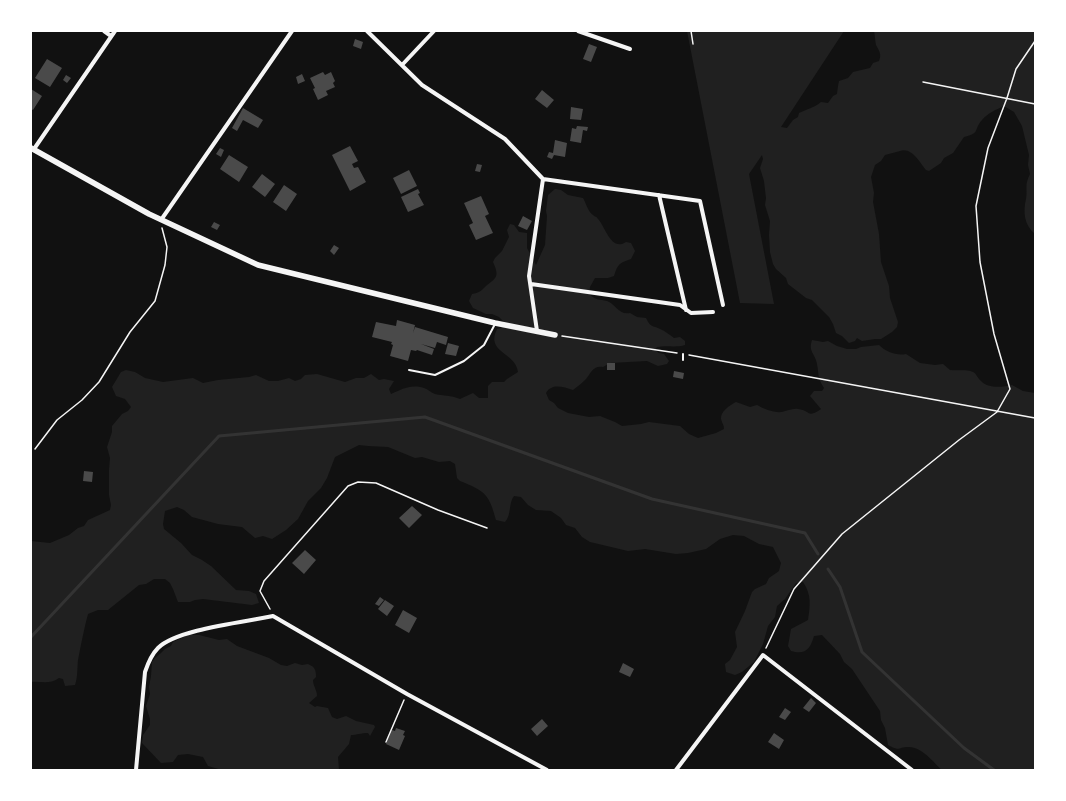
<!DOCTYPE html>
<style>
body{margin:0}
#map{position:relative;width:1066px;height:801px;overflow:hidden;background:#111;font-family:Mulish,sans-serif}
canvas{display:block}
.frame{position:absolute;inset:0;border:32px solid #fff;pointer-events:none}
</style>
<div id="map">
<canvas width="1066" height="801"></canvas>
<div class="frame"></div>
</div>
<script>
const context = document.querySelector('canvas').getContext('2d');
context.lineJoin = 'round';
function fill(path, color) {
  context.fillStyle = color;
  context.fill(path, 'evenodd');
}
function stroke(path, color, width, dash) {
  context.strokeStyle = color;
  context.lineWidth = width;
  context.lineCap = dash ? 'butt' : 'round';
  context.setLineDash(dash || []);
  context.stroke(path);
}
const green = new Path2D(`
 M 687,31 L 844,31 L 781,127 L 787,128 L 793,120 L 798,117 L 799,113 C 807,109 814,108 821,102 L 828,103 L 833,96 L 837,94 L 838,86 L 839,81 L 848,78 L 853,72 L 870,68 L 873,63 L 879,61 C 882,54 879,51 876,45 C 875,41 875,35 874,31 L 1035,31 L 1035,234 C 1024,225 1023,212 1026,199 C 1028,189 1024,186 1030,174 L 1028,165 L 1029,155 L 1022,126 L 1014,112 L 1004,106 C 995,110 988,113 982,120 C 973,130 981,133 964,137 L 953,153 L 944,158 L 941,163 L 929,171 L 926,170 C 920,163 912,147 900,151 C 895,152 890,154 885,155 L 881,161 L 875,165 L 871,177 L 874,193 L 873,202 L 879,234 L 881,262 L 889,286 L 890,298 L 898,322 L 897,327 L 892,332 L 881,339 L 875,339 L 862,341 L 857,338 L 855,341 L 849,343 L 842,336 L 836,333 L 833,324 L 829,317 L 812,300 L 806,298 L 788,284 L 786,278 L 776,269 L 773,264 L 770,252 L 769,235 L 770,221 L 765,205 L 766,198 L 764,181 L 760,168 L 763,159 L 762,155 L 749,174 L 774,304 L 740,303 Z
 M 555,189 L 561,190 L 568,195 L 583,198 C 586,203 588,212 593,215 C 596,218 595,215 598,219 C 605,226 611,252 626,242 L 631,243 L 635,251 L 631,259 C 619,263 618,264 614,276 L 608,278 L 595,278 L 590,287 L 589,294 C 597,301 599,299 607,301 C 617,305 618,315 630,313 L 637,317 L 646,318 C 651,328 652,325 660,329 C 665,331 670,335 674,338 L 680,337 L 685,341 L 685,345 C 676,348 666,345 657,347 L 655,350 L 659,353 L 664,354 L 669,361 L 667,364 L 658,366 L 647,361 L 610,363 L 603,367 C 593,365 591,373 586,379 C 582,383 577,387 573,390 C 563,387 552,383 546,393 L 549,400 L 554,403 L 558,408 L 568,413 L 589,417 L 600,416 L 615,422 L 622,426 L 641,424 L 649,422 L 680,426 L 689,434 L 698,438 L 716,433 L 724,429 C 724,425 722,423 721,419 C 720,412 730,405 736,402 L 750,407 L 757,405 C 764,409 774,413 782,412 C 787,411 793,408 798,409 C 810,410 807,419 821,409 L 810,396 L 814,391 L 822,391 L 824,388 C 817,377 819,374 817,364 C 815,353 808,352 812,340 L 823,342 L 828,341 L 837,346 L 847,349 L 856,349 L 861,347 L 879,345 C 886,352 897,356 906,354 L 920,363 L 935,365 L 943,364 L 950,370 C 958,371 966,369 973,372 C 977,374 977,378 981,381 C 988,389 1003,387 1012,385 L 1023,391 L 1035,393 L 1035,770 L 942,770 C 933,762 922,747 909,747 C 897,747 901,752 888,745 L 885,728 L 881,720 L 880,711 L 852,669 L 844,662 L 840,654 L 822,635 L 814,636 C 810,649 806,655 791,651 L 788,646 L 791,629 L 808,620 C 810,606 812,595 803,582 L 796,583 L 785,599 L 777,606 L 775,617 L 768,626 L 763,644 L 754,662 L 742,672 L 735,675 L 726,672 L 725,664 L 730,660 L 737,647 L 735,632 L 745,611 L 752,592 L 755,589 L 766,584 L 769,578 L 779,571 L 781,563 L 773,547 L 759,544 L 744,536 L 733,535 L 720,539 L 706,549 L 688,553 L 676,554 L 645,549 L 628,551 L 590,542 L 582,537 L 575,528 L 566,525 L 561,518 L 551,511 L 536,510 L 528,505 L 521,497 L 514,496 C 508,504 512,514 505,522 L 496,520 C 489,494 485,491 460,481 L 457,478 L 455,464 L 450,461 L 439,462 L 422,457 L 415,458 L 388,447 L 368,446 L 359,445 L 335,457 L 327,478 L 321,488 L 308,501 L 298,519 L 286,530 L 272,539 L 263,536 L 255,538 L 242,527 L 218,524 L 192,517 L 184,510 L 177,507 L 165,511 L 163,524 L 164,529 L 181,543 L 192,555 L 202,560 L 211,566 L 236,590 L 249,591 L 256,594 L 259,603 L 252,605 L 203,599 L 195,600 L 190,602 L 178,602 L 173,589 L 170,583 L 165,579 L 154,579 L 146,584 L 139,585 L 108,610 L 98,610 L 88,614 C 84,629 81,644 78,660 C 77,669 78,676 75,685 L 65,686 L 63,679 L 59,678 C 49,685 41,681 31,682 L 31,541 L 50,543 L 69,535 L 78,528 L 84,526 L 88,520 L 110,510 L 111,505 L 109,495 L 109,470 L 110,458 L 107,447 L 112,432 L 112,426 L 122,414 L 128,411 L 131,407 L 125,399 L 116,396 L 112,387 L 121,372 L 126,370 L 135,372 L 145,378 L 163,382 L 193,378 L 203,383 L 218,380 L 249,377 L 256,375 L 269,381 L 278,381 L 289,378 L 295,381 L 301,379 L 305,375 L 317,374 L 345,382 L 356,378 L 364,378 L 371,374 L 379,380 L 384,379 L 394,381 L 389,389 L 391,394 C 403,389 410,384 424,388 C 428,389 431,393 435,394 C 444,396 450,395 460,399 L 473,393 L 479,398 L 488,398 L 488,386 L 492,382 L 504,382 L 507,379 L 518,372 C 516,352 485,353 497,329 L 501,328 L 506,324 L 499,317 L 492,314 L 486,314 L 473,308 L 469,301 L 472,294 C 479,293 481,291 486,286 C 496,278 500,277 493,262 L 495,258 L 502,251 L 509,237 L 507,230 L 510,224 L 514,225 L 519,232 L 527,233 L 527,248 L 536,265 L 545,245 L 547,216 L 546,211 L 548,195 Z
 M 188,635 L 199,635 L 219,640 L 227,639 L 237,646 L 269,658 L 281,665 L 287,666 L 295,663 L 302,665 L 308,664 C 315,667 316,670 316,677 L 313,680 C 313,686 317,690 317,696 L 309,703 L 315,707 L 317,706 L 328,708 L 332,717 L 337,719 L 346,716 L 356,721 L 374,725 L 375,727 L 370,736 L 368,733 C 361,733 357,735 351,735 L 349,744 L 338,757 L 339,770 L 222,770 L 208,766 L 203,757 L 188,754 L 178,755 L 173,762 L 161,763 L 142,743 L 143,735 L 150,725 L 150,719 L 146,706 L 150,694 L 149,687 L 151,676 L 152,662 L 155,658 L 161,653 L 165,649 L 171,646 L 173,642 Z`);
const stream = new Path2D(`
 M 828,569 L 840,587 L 862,652 L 964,748 L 994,770
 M 31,637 L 219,436 L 425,417 L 652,499 L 805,533 L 818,554`);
const building = new Path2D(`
 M 355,39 L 363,42 L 361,49 L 353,46 Z
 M 589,44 L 597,47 L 591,62 L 583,59 Z
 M 47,59 L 62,68 L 50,87 L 35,78 Z
 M 323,72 L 325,75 L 331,72 L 335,81 L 333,83 L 335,87 L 326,91 L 328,95 L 318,100 L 313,89 L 315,88 L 310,78 Z
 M 302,74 L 305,81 L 298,84 L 296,77 Z
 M 66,75 L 71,78 L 67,83 L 63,80 Z
 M 31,89 L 42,96 L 33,110 L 31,109 Z
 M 542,90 L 554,100 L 547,108 L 535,99 Z
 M 571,107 L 583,109 L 581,120 L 570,119 Z
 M 243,108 L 263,120 L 258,128 L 243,120 L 237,131 L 232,128 Z
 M 577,126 L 588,127 L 587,131 L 583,130 L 581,143 L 570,141 L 572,128 L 576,129 Z
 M 555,140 L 567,143 L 565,157 L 554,155 L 552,159 L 547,157 L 549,152 L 553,153 Z
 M 350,146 L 358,161 L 352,164 L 354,168 L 358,167 L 366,182 L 350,191 L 332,155 Z
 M 220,148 L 224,150 L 221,157 L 216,154 Z
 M 229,155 L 248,167 L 239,182 L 220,169 Z
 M 477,164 L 482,165 L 480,172 L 475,171 Z
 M 409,170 L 417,186 L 401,194 L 393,178 Z
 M 262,174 L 275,184 L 265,197 L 252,187 Z
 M 284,185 L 297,194 L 286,211 L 273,202 Z
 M 418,189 L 420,193 L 418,194 L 424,205 L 408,212 L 401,197 Z
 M 481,196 L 489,214 L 485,216 L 493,233 L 476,240 L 469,225 L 473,223 L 464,203 Z
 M 523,216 L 532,221 L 527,230 L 518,226 Z
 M 214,222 L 220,225 L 217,230 L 211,227 Z
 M 334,245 L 339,248 L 334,255 L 330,251 Z
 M 397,320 L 415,325 L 413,333 L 415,327 L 448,337 L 446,345 L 437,342 L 435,348 L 421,344 L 434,349 L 432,355 L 417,350 L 416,351 L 411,350 L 408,361 L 390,356 L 393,345 L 391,344 L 392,342 L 372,337 L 376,322 L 396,326 Z
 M 448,343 L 459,346 L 456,356 L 445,354 Z
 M 607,363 L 615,363 L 615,370 L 607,370 Z
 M 674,371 L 684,373 L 683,379 L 673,377 Z
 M 84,471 L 93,472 L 92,482 L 83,481 Z
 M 412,506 L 422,515 L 409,528 L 399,518 Z
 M 305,550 L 316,560 L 304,574 L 292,563 Z
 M 380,597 L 384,600 L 379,606 L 375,604 Z
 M 385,600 L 394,606 L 387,616 L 378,609 Z
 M 403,610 L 417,618 L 409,633 L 395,625 Z
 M 623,663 L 634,669 L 630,677 L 619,672 Z
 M 811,698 L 816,703 L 809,712 L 803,708 Z
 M 785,708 L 791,712 L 785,720 L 779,717 Z
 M 542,719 L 548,726 L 537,736 L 531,729 Z
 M 396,728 L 405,731 L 403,735 L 405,736 L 399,750 L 386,744 L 392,730 L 395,731 Z
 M 774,733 L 784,740 L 779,749 L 768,742 Z`);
const path = new Path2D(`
 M 691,31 L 693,44
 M 923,82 L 1035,104
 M 562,336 L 677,353
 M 689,355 L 1035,418
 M 35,449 L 57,420 L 82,400 L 99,382 L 130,332 L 155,301 L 165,265 L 167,247 L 162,228
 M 270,609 L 260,591 L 264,581 L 348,486 L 358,482 L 376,483 L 438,510 L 487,528
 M 766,648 L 794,589 L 842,534 L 959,440 L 997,412 L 1010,389 L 994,334 L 980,262 L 976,206 L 988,148 L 1007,98 L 1016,69 L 1035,41
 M 386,742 L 404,700`);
const service = new Path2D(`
 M 683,354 L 683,360
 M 409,370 L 435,375 L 464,361 L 484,345 L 495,324`);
const minor = new Path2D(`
 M 104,31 L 111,36
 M 367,31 L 422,85 L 505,139 L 543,179 L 529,276 L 537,331
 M 578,31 L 630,49
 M 402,65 L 434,31
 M 34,149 L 115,31
 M 543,179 L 700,201 L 723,305
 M 659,195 L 686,310
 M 161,220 L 292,31
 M 531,284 L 680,305 L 691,313 L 713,312
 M 136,770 L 145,672 C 148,663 151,655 158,648 C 177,629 246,622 273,616 L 407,694 L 547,770
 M 676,770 L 763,655 L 912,770`);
const tertiary = new Path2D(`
 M 31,148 L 149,214 L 258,265 L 495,323 L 555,335`);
fill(green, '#202020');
stroke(stream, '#333', 3);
fill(building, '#4a4a4a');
stroke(path, '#f5f5f5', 1.5);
stroke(service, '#f5f5f5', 2);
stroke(minor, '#f5f5f5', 4);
stroke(tertiary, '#f5f5f5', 5.5);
</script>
